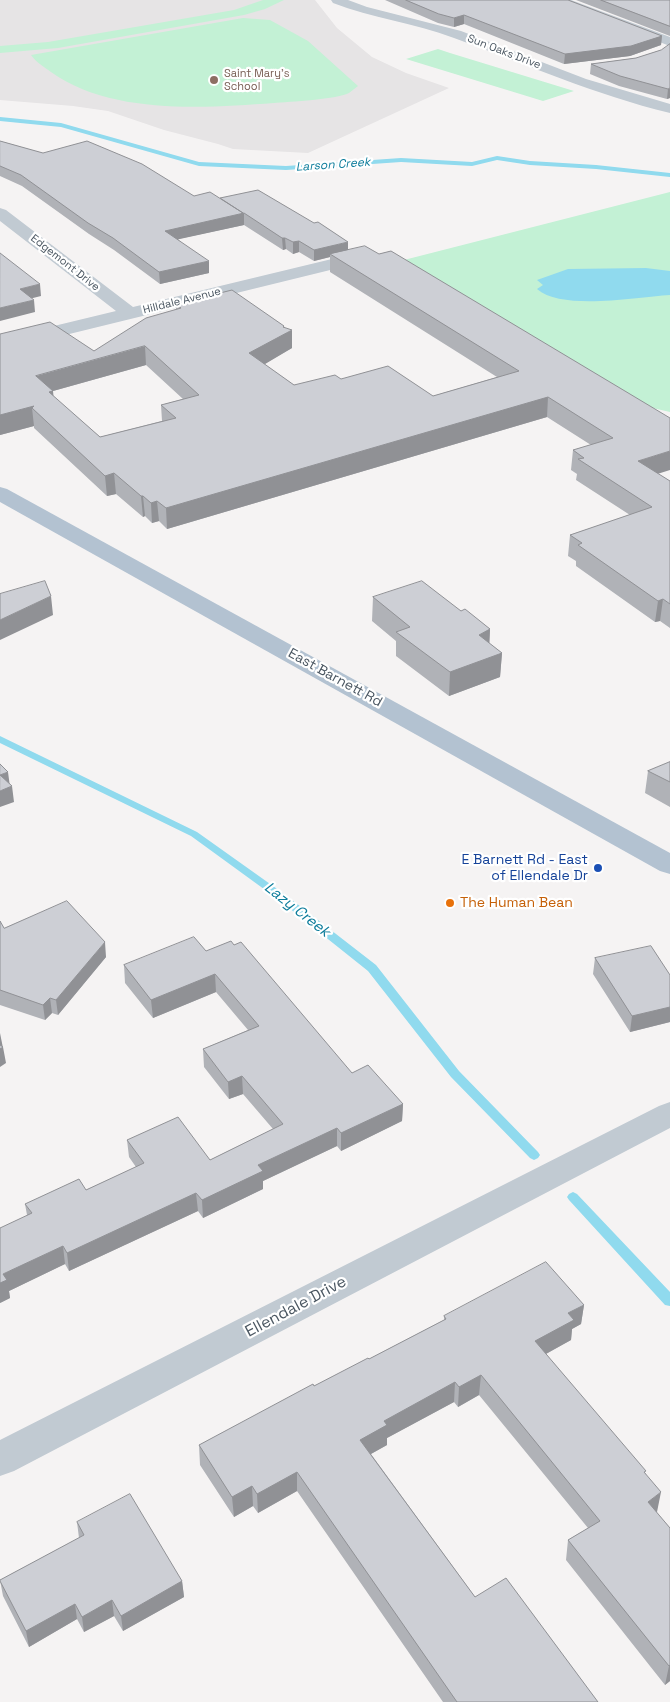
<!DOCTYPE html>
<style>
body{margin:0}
canvas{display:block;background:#f5f3f3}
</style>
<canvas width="670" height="1702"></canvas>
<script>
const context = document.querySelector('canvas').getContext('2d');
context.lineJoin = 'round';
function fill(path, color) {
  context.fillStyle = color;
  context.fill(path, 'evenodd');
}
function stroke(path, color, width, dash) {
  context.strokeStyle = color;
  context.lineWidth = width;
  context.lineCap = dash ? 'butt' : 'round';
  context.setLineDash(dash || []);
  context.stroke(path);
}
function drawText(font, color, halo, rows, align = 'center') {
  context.font = font + ' "Space Grotesk",sans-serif';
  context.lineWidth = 4.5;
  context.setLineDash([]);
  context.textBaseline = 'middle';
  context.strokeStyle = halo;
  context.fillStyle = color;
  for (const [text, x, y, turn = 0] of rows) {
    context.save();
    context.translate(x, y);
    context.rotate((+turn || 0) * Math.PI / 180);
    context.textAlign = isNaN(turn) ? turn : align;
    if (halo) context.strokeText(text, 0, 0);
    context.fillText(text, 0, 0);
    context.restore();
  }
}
const education = new Path2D(`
 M 0,0 L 315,0 L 337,28 L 372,57 L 406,73 L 449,88 L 308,153 L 233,149 L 218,144 L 164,130 L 108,111 L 73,106 L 0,100 Z`);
const green = new Path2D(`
 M 263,0 L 284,0 L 265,9 L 244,15 L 58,48 L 0,53 L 0,46 L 48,42 L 234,10 Z
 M 243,18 L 270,20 L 308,41 L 358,86 C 355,88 352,91 349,93 C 339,99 288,102 274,103 C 204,108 111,115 51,72 C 44,67 36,62 31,55 Z
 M 438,49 L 450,53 L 574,91 L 543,101 L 406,59 Z
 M 670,192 L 670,412 L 644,406 L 400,261 Z`);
const water = new Path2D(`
 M 646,268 L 670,271 L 670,295 C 637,297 562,311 537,289 L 543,285 L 537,280 L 568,269 Z`);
const stream = new Path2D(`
 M 0,117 L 61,123 L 199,162 L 286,166 L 401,158 L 472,162 L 497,156 L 530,161 L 596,165 L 670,173 L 670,177 L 596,169 L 530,165 L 497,160 L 472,166 L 401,162 L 286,170 L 199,166 L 61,127 L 0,121 Z
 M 0,736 L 197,832 L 287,896 L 376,965 L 459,1071 L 538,1152 L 540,1155 L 538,1158 L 534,1160 L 530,1158 L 451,1077 L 368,971 L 279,900 L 191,836 L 0,743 Z
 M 573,1192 L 577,1194 L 670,1292 L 670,1306 L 665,1305 L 569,1200 L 567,1197 L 569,1194 Z`);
const minor = new Path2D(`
 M 331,0 L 348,0 L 367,7 L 461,31 L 586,79 L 670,104 L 670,113 C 595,95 526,64 454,38 C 414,23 372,18 333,3 Z
 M 554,0 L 571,0 L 670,37 L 670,46 L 556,3 Z
 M 0,208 L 6,210 L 133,307 L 365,251 L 371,252 L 373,256 L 371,260 L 0,351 L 0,339 L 116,311 L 0,221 Z
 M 670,1102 L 670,1128 L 14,1471 L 0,1476 L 0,1440 L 659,1106 Z`);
const major = new Path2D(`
 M 0,487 L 7,489 L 670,853 L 670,874 L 660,871 L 0,502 Z`);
const wall = new Path2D(`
 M 385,0 L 568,0 L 662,36 L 661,45 L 630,56 L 564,64 L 464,24 L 454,27 L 438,23 Z
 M 576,0 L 670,0 L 670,36 Z
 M 661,50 L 670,98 L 667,99 L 619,86 L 590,74 L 591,64 L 636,58 Z
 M 0,141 L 194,196 L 220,199 L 348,250 L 379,254 L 391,251 L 658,474 L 670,481 L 670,628 L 660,621 L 655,622 L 576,566 L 576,561 L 568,556 L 570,535 L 630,515 L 576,480 L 577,474 L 571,470 L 573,450 L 591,445 L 547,417 L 167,529 L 159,521 L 152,523 L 145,516 L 143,517 L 116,494 L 107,496 L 34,428 L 34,426 L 0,435 L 0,334 L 94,351 L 176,309 L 176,304 L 284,326 L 292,348 L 264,364 L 294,385 L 341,379 L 433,396 L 497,377 L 330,272 L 330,257 L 314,261 L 299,252 L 293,254 L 286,249 L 283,250 L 244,225 L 178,239 L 209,273 L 160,284 L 114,250 L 89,234 L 22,186 L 0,176 ZM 146,365 L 183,399 L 161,405 L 162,421 L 100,437 L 53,396 L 53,391 Z
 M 373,597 L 461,611 L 490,629 L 489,643 L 502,653 L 500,677 L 449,696 L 396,656 L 396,641 L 372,621 Z
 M 670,762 L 670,807 L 645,793 L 648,771 Z
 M 0,921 L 4,928 L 106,957 L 58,1015 L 52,1013 L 45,1020 L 0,1005 Z
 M 206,951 L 352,1073 L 403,1104 L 402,1121 L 341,1151 L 337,1146 L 263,1181 L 263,1189 L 203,1218 L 198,1211 L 69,1271 L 65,1264 L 9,1291 L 10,1298 L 0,1303 L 27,1215 L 25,1204 L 86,1190 L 136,1167 L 129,1157 L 127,1140 L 210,1160 L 273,1129 L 243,1094 L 229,1099 L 204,1067 L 203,1049 L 248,1030 L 216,992 L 153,1018 L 125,983 L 124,965 Z
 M 595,958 L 670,975 L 670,1022 L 630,1032 L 593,974 Z
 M 584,1305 L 581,1324 L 572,1329 L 571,1340 L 546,1354 L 646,1474 L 657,1512 L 656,1512 L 670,1528 L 670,1681 L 665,1685 L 566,1560 L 568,1540 L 588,1528 L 479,1395 L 458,1407 L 454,1402 L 387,1438 L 387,1445 L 371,1454 L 475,1597 L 598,1702 L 443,1702 L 297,1491 L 258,1513 L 253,1506 L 234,1517 L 200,1465 L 199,1445 L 314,1386 L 369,1359 L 444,1320 L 444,1316 Z
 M 77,1522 L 182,1581 L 184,1597 L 123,1631 L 114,1616 L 84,1632 L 77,1619 L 29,1647 L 3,1596 L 0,1580 L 79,1538 Z`);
const shadedWall = new Path2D(`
 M 464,15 L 464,24 L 454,27 L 454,18 Z
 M 662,36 L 661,45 L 630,56 L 564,64 L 565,54 Z
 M 670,88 L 670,98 L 667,99 L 668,89 Z
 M 244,213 L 244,225 L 166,242 L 165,231 Z
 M 282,238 L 285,238 L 286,249 L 283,250 Z
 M 299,241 L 299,252 L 293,254 L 293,242 Z
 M 348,242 L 348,253 L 330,254 L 330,257 L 314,261 L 314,250 Z
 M 209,261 L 209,273 L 160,284 L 159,272 Z
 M 40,284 L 41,296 L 21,301 L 20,289 Z
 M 34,300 L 35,312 L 0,321 L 0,308 Z
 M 284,326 L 284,334 L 292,330 L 292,348 L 250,373 L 249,353 Z
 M 145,346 L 146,365 L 53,391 L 55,411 L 36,376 Z
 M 548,397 L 547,417 L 167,529 L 166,508 Z
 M 34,406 L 32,408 L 34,426 L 0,435 L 0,415 Z
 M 670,451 L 670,470 L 635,481 L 638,461 Z
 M 114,473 L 116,494 L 107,496 L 105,476 Z
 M 141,496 L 143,496 L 145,516 L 143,517 Z
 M 157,501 L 159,521 L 152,523 L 151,503 Z
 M 51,596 L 53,615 L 0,640 L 0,620 Z
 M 663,599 L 660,621 L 655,622 L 658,601 Z
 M 490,629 L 489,653 L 479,635 Z
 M 502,653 L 500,677 L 449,696 L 450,672 Z
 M 8,772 L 10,787 L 2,790 L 0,775 Z
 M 12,786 L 14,802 L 0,807 L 0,791 Z
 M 105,942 L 106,957 L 58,1015 L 56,1000 Z
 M 215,974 L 216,992 L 153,1018 L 151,1000 Z
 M 50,998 L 52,1013 L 45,1020 L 43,1005 Z
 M 670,1007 L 670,1022 L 630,1032 L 632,1016 Z
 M 0,1033 L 3,1048 L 3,1047 L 6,1063 L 0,1067 Z
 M 242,1076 L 243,1094 L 229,1099 L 228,1082 Z
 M 403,1104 L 402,1121 L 341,1151 L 341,1133 Z
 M 337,1128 L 337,1146 L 263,1181 L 263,1189 L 203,1218 L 202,1200 L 258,1165 Z
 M 196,1193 L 198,1211 L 69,1271 L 67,1253 Z
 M 63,1246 L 65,1264 L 9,1291 L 10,1298 L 0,1303 L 0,1283 L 3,1274 Z
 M 584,1305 L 581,1324 L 572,1329 L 571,1340 L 533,1361 L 535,1341 L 568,1313 Z
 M 481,1375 L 479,1395 L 458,1407 L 459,1387 Z
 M 455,1382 L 454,1402 L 387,1438 L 387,1445 L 360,1460 L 360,1440 L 384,1421 Z
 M 297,1472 L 297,1491 L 258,1513 L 257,1494 Z
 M 252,1486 L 253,1506 L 234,1517 L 232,1497 Z
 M 661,1492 L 657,1512 L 644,1522 L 648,1502 Z
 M 182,1581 L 184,1597 L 123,1631 L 121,1616 Z
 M 112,1600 L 114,1616 L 84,1632 L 82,1617 Z
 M 75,1604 L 77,1619 L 29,1647 L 26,1631 Z
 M 670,1665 L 670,1681 L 665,1685 L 669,1666 Z`);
const building = new Path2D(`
 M 406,0 L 568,0 L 662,36 L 631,46 L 565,54 L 464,15 L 454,18 L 439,14 Z
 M 601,0 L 670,0 L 670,26 Z
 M 670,44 L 670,88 L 668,89 L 620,76 L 591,64 L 636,58 L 661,50 Z
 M 0,141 L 43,153 L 87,141 L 142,164 L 194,196 L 210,192 L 243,213 L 220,198 L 258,190 L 314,223 L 318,222 L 348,242 L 314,250 L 299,241 L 293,242 L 285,238 L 282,238 L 244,213 L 165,231 L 209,261 L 159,272 L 113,238 L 88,223 L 21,175 L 0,166 Z
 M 365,246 L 379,254 L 391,251 L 670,418 L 670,451 L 638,461 L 670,481 L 670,604 L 663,599 L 658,601 L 578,545 L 582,543 L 570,535 L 652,507 L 578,459 L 584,458 L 573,450 L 613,438 L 548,397 L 166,508 L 157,501 L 151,503 L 143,496 L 141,496 L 114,473 L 105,476 L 32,408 L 34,406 L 0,415 L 0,334 L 50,322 L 94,351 L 146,318 L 181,308 L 176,304 L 232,290 L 284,326 L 283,327 L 292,330 L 249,353 L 294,385 L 335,375 L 341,379 L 388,366 L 433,396 L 519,371 L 330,254 ZM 145,346 L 199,395 L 161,405 L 176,418 L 100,437 L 49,392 L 53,391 L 36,376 Z
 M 0,253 L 40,284 L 20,289 L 34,300 L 0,308 Z
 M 45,581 L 51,596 L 0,620 L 0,594 Z
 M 422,581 L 461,611 L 465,609 L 490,629 L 479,635 L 502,653 L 450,672 L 396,632 L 410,627 L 373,597 Z
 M 670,762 L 670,782 L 648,771 Z
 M 0,764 L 8,772 L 0,775 Z
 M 0,775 L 12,786 L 0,791 Z
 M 67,901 L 105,942 L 56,1000 L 50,998 L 43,1005 L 0,990 L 0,921 L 4,928 Z
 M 194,937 L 206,951 L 231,941 L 234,945 L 241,942 L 352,1073 L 368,1065 L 403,1104 L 341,1133 L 337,1128 L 258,1165 L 263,1171 L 202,1200 L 196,1193 L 67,1253 L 63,1246 L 3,1274 L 7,1280 L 0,1283 L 0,1228 L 32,1213 L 25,1204 L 79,1179 L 86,1190 L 144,1163 L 127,1140 L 178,1117 L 210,1160 L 283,1124 L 242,1076 L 228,1082 L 203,1049 L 259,1026 L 215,974 L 151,1000 L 124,965 Z
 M 651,946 L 670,975 L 670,1007 L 632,1016 L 595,958 Z
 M 0,1045 L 3,1047 L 0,1049 Z
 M 546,1262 L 584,1305 L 568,1313 L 574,1320 L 535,1341 L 646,1471 L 644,1472 L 661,1492 L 648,1502 L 670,1528 L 670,1665 L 669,1666 L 568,1540 L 600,1521 L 481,1375 L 459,1387 L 455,1382 L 384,1421 L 387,1425 L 360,1440 L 475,1597 L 506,1578 L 598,1702 L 457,1702 L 297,1472 L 257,1494 L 252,1486 L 232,1497 L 199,1445 L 313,1384 L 314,1386 L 368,1358 L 369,1359 L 446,1319 L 444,1316 Z
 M 130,1494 L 182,1581 L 121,1616 L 112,1600 L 82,1617 L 75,1604 L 26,1631 L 0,1581 L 0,1580 L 84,1535 L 77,1522 Z`);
const markers = [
 [214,80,5,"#8d6e63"],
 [598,868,5,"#1a4fb4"],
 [450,903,5,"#e8710a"]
];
const farStreetnames = [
 ["Sun Oaks Drive",504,52,21],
 ["Edgemont Drive",65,263,38],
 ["Hilldale Avenue",182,301,-14]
];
const farEducationnames = [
 ["Saint Mary's",224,74],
 ["School",224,87]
];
const farWaternames = [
 ["Larson Creek",333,165,-4]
];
const streetNames = [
 ["East Barnett Rd",335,678,29]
];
const transitNames = [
 ["E Barnett Rd - East",588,860],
 ["of Ellendale Dr",588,876]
];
const foodNames = [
 ["The Human Bean",460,903]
];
const waterNames = [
 ["Lazy Creek",297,910,38]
];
const nearStreetnames = [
 ["Ellendale Drive",296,1307,-28]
];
fill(education, '#e6e4e5');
fill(green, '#c3f1d5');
fill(water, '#90daee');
fill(stream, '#90daee');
fill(minor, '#c1cad2');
fill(major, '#b3c2d1');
fill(wall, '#b0b2b7');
fill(shadedWall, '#909195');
fill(building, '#cdcfd5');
stroke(building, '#909195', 1);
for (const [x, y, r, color] of markers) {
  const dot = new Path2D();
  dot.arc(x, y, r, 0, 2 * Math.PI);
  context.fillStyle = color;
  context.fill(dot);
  stroke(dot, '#fff', 2);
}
drawText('11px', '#4a5661', '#fff', farStreetnames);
drawText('11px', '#785e54', '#fff', farEducationnames, 'left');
drawText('italic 12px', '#0c7c9b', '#fff', farWaternames);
drawText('14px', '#4a5661', '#fff', streetNames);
drawText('14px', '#164399', '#fff', transitNames, 'right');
drawText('14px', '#c56008', '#fff', foodNames, 'left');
drawText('italic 15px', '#0c7c9b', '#fff', waterNames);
drawText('16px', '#4a5661', '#fff', nearStreetnames);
</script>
